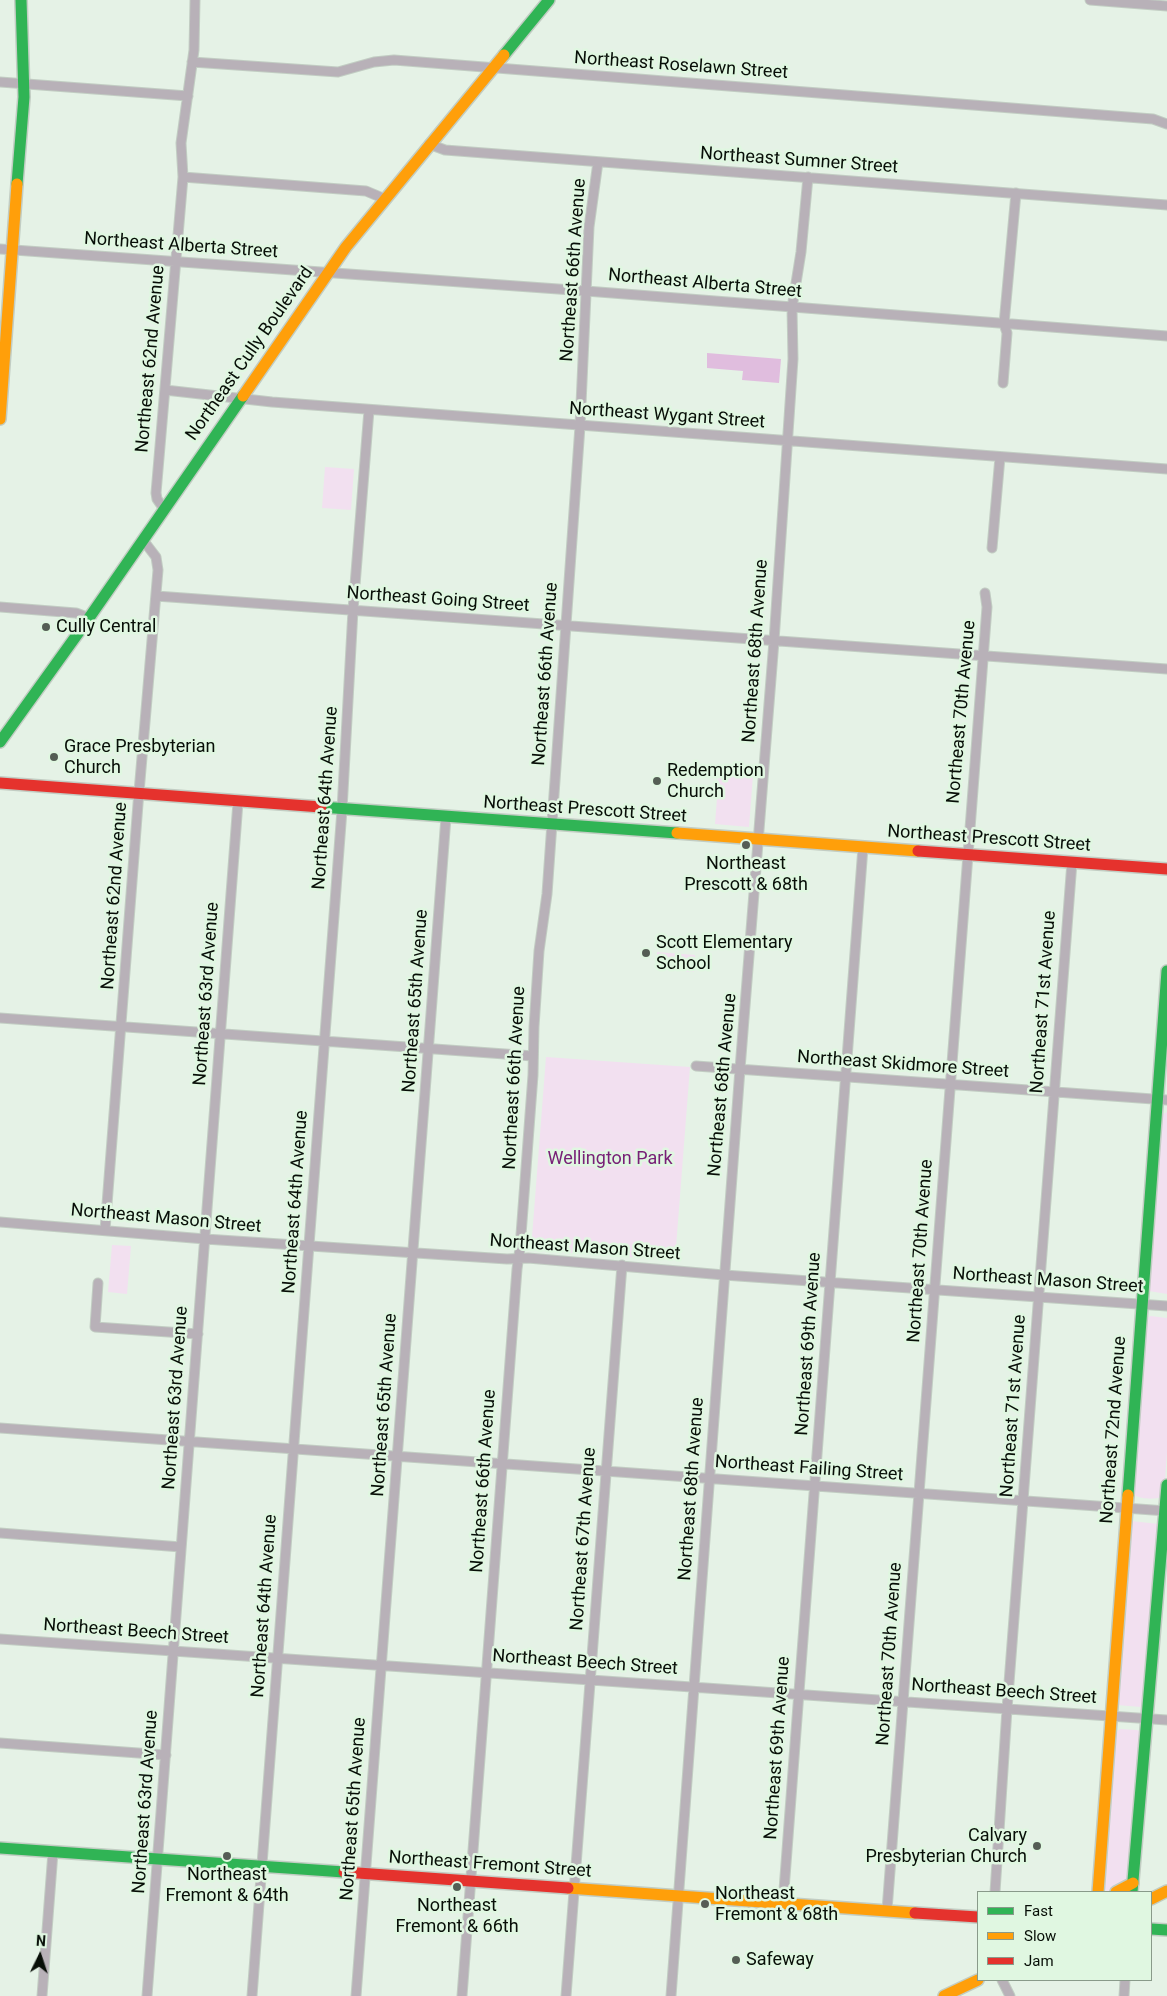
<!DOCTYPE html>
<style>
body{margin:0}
#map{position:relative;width:1167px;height:1996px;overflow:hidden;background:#e5f2e6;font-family:Roboto,sans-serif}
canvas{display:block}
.legend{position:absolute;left:977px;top:1891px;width:175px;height:90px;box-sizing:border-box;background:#e0f7e1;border:1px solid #899a8a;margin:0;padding:6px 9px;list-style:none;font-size:15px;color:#070e07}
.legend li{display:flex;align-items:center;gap:10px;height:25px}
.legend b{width:25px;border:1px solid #899a8a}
.north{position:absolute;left:15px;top:1931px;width:50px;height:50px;-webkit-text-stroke:4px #e0f7e1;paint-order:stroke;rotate:4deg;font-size:14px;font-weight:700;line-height:20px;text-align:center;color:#070e07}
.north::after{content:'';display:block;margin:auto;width:18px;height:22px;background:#070e07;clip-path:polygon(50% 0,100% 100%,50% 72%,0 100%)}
</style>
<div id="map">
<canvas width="1167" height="1996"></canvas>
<ul class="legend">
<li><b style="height:6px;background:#30b455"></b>Fast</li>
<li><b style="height:6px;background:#ff9f0a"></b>Slow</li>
<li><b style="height:6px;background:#e5322d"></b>Jam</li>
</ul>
<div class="north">N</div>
</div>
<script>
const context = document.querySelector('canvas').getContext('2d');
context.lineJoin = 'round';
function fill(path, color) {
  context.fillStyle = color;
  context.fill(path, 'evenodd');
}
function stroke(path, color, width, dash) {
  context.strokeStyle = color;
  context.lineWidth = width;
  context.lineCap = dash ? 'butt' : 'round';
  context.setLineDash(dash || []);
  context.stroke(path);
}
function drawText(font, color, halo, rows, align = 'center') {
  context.font = font + ' Roboto,sans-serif';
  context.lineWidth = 5;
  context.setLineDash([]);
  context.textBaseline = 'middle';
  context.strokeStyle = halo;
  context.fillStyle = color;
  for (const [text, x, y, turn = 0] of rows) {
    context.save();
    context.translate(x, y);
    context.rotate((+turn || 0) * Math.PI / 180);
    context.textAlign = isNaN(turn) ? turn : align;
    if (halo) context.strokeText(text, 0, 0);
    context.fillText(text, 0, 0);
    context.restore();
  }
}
const green = new Path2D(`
 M 325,467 L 354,469 L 351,510 L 322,508 Z
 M 719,772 L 753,775 L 749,827 L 715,824 Z
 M 657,952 L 695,955 L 694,972 L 656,969 Z
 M 546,1057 L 690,1067 L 675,1260 L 531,1250 Z
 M 1167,1112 L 1167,1294 L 1149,1291 L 1161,1115 Z
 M 112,1245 L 131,1246 L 127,1294 L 108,1292 Z
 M 1151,1316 L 1167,1318 L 1167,1452 L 1164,1493 L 1161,1497 C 1154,1500 1139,1499 1132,1494 L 1146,1318 Z
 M 1131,1521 L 1159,1524 L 1144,1706 L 1141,1707 L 1117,1705 Z
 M 1120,1729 L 1137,1730 L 1141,1732 L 1128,1881 L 1108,1892 L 1104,1889 L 1115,1733 Z`);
const forest = new Path2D(`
 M 707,353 L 781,359 L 779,383 L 742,380 L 743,371 L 707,368 Z`);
const street = new Path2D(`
 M 1090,0 L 1167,6
 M 192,62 L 338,72 L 374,62 L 394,60 L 1153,119 L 1167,124
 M 0,82 L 188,96
 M 429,144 L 445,150 L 1167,205
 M 183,177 L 366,191 L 385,199
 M 0,249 L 586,291 L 1167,336
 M 1003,383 L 1007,333 L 1004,324 L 1016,193
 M 165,390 L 272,402 L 1167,469
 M 164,509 L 157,499 L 156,493 L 183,177 L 181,143 L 194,50 L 195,0
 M 992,548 L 1000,457
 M 156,596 L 1167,669
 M 0,607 L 76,613 L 89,618
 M 0,1018 L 533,1056
 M 696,1066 L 1167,1100
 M 0,1222 L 205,1239 L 507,1259 L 528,1258 L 724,1275 L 1167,1306
 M 105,1230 L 138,804 L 158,570 L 156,557 L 143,540
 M 98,1283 L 95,1327 L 198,1334
 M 0,1428 L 1167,1511
 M 0,1533 L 181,1547
 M 0,1639 L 1167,1720
 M 0,1743 L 166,1755
 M 995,1892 L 1007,1709 L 1072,862
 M 783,1903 L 863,847
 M 887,1910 L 987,607 L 985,593
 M 1002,1980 L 1010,1996
 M 42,1996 L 53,1852
 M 147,1996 L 238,802
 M 252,1996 L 342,810 L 353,610 L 369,410
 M 356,1996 L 446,817
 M 462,1996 L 517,1269 L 520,1248 L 533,1075 L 534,1027 L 539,951 L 547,894 L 580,426 L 589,227 L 598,162
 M 566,1996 L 622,1265
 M 671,1996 L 740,1069 L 774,641 L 793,359 L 792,308 L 801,252 L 808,177
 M 1124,1996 L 1125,1980`);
const fast = new Path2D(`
 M 504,55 L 549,0
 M 17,184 L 24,97 L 21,0
 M 0,742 L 89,618 L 243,396
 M 321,807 L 677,833
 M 1128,1495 L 1167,971
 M 0,1848 L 344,1872
 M 1132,1892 L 1167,1485
 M 1151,1929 L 1167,1930`);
const slow = new Path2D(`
 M 243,396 L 346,247 L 504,55
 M 0,419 L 17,184
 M 677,833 L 918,851
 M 568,1888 L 915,1913
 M 1098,1892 L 1128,1495
 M 1116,1892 L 1133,1883
 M 1151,1899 L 1167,1891
 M 944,1996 L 978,1980`);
const jam = new Path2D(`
 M 0,783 L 321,807
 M 918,851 L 1167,869
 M 344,1872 L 568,1888
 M 915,1913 L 978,1917`);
const markers = [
 [46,627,5,"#555e55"],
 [54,757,5,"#555e55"],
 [657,781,5,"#555e55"],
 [746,845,5,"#555e55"],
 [646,953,5,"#555e55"],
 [1037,1846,5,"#555e55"],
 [227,1856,5,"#555e55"],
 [457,1887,5,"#555e55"],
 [705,1904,5,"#555e55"],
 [736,1960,5,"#555e55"]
];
const streetNames = [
 ["Northeast Roselawn Street",681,66,4],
 ["Northeast Sumner Street",799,161,4],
 ["Northeast Alberta Street",181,246,4],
 ["Northeast 66th Avenue",574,270,-86],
 ["Northeast Alberta Street",705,284,5],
 ["Northeast Cully Boulevard",250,354,-55],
 ["Northeast 62nd Avenue",151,359,-85],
 ["Northeast Wygant Street",667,416,4],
 ["Northeast Going Street",438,600,4],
 ["Northeast 68th Avenue",756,651,-86],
 ["Northeast 66th Avenue",546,674,-86],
 ["Northeast 70th Avenue",962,712,-85],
 ["Northeast 64th Avenue",326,798,-86],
 ["Northeast Prescott Street",585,810,4],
 ["Northeast Prescott Street",989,839,4],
 ["Northeast 62nd Avenue",115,896,-86],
 ["Northeast 63rd Avenue",207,994,-86],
 ["Northeast 65th Avenue",416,1001,-86],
 ["Northeast 71st Avenue",1044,1002,-86],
 ["Northeast Skidmore Street",903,1065,4],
 ["Northeast 66th Avenue",515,1078,-87],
 ["Northeast 68th Avenue",723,1085,-85],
 ["Northeast 64th Avenue",296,1202,-86],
 ["Northeast Mason Street",166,1219,5],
 ["Northeast Mason Street",585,1248,4],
 ["Northeast 70th Avenue",921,1251,-86],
 ["Northeast Mason Street",1048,1281,4],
 ["Northeast 69th Avenue",809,1344,-86],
 ["Northeast 63rd Avenue",176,1398,-86],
 ["Northeast 65th Avenue",385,1405,-86],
 ["Northeast 71st Avenue",1014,1406,-86],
 ["Northeast 72nd Avenue",1114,1430,-86],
 ["Northeast Failing Street",809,1469,4],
 ["Northeast 66th Avenue",484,1481,-86],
 ["Northeast 68th Avenue",692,1489,-86],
 ["Northeast 67th Avenue",584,1539,-86],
 ["Northeast 64th Avenue",265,1606,-86],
 ["Northeast Beech Street",136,1632,4],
 ["Northeast 70th Avenue",890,1654,-86],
 ["Northeast Beech Street",585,1663,4],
 ["Northeast Beech Street",1004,1692,4],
 ["Northeast 69th Avenue",778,1748,-86],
 ["Northeast 63rd Avenue",146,1802,-86],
 ["Northeast 65th Avenue",354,1809,-86],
 ["Northeast Fremont Street",490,1865,4]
];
const poiNames = [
 ["Cully Central",56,627],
 ["Grace Presbyterian",64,747],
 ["Church",64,768],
 ["Redemption",667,771],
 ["Church",667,792],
 ["Northeast",746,864,"center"],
 ["Prescott & 68th",746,885,"center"],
 ["Scott Elementary",656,943],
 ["School",656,964],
 ["Calvary",1027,1836,"right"],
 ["Presbyterian Church",1027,1857,"right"],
 ["Northeast",227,1875,"center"],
 ["Fremont & 64th",227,1896,"center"],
 ["Northeast",715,1894],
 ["Fremont & 68th",715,1915],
 ["Northeast",457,1906,"center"],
 ["Fremont & 66th",457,1927,"center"],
 ["Safeway",746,1960]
];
const parkNames = [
 ["Wellington Park",610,1159]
];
fill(green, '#f2e0f0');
fill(forest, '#e0bdde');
stroke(street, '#c2cdc3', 11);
stroke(fast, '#c2cdc3', 14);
stroke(slow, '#c2cdc3', 14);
stroke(jam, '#c2cdc3', 14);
stroke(street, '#b8b1b8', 9);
stroke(fast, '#30b455', 11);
stroke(slow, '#ff9f0a', 11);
stroke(jam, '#e5322d', 11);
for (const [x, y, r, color] of markers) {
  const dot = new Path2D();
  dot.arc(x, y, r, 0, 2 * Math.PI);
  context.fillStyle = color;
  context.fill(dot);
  stroke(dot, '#e0f7e1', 2);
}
drawText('18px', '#070e07', '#e0f7e1', streetNames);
drawText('18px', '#070e07', '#e0f7e1', poiNames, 'left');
drawText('18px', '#782077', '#e0f7e1', parkNames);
</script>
